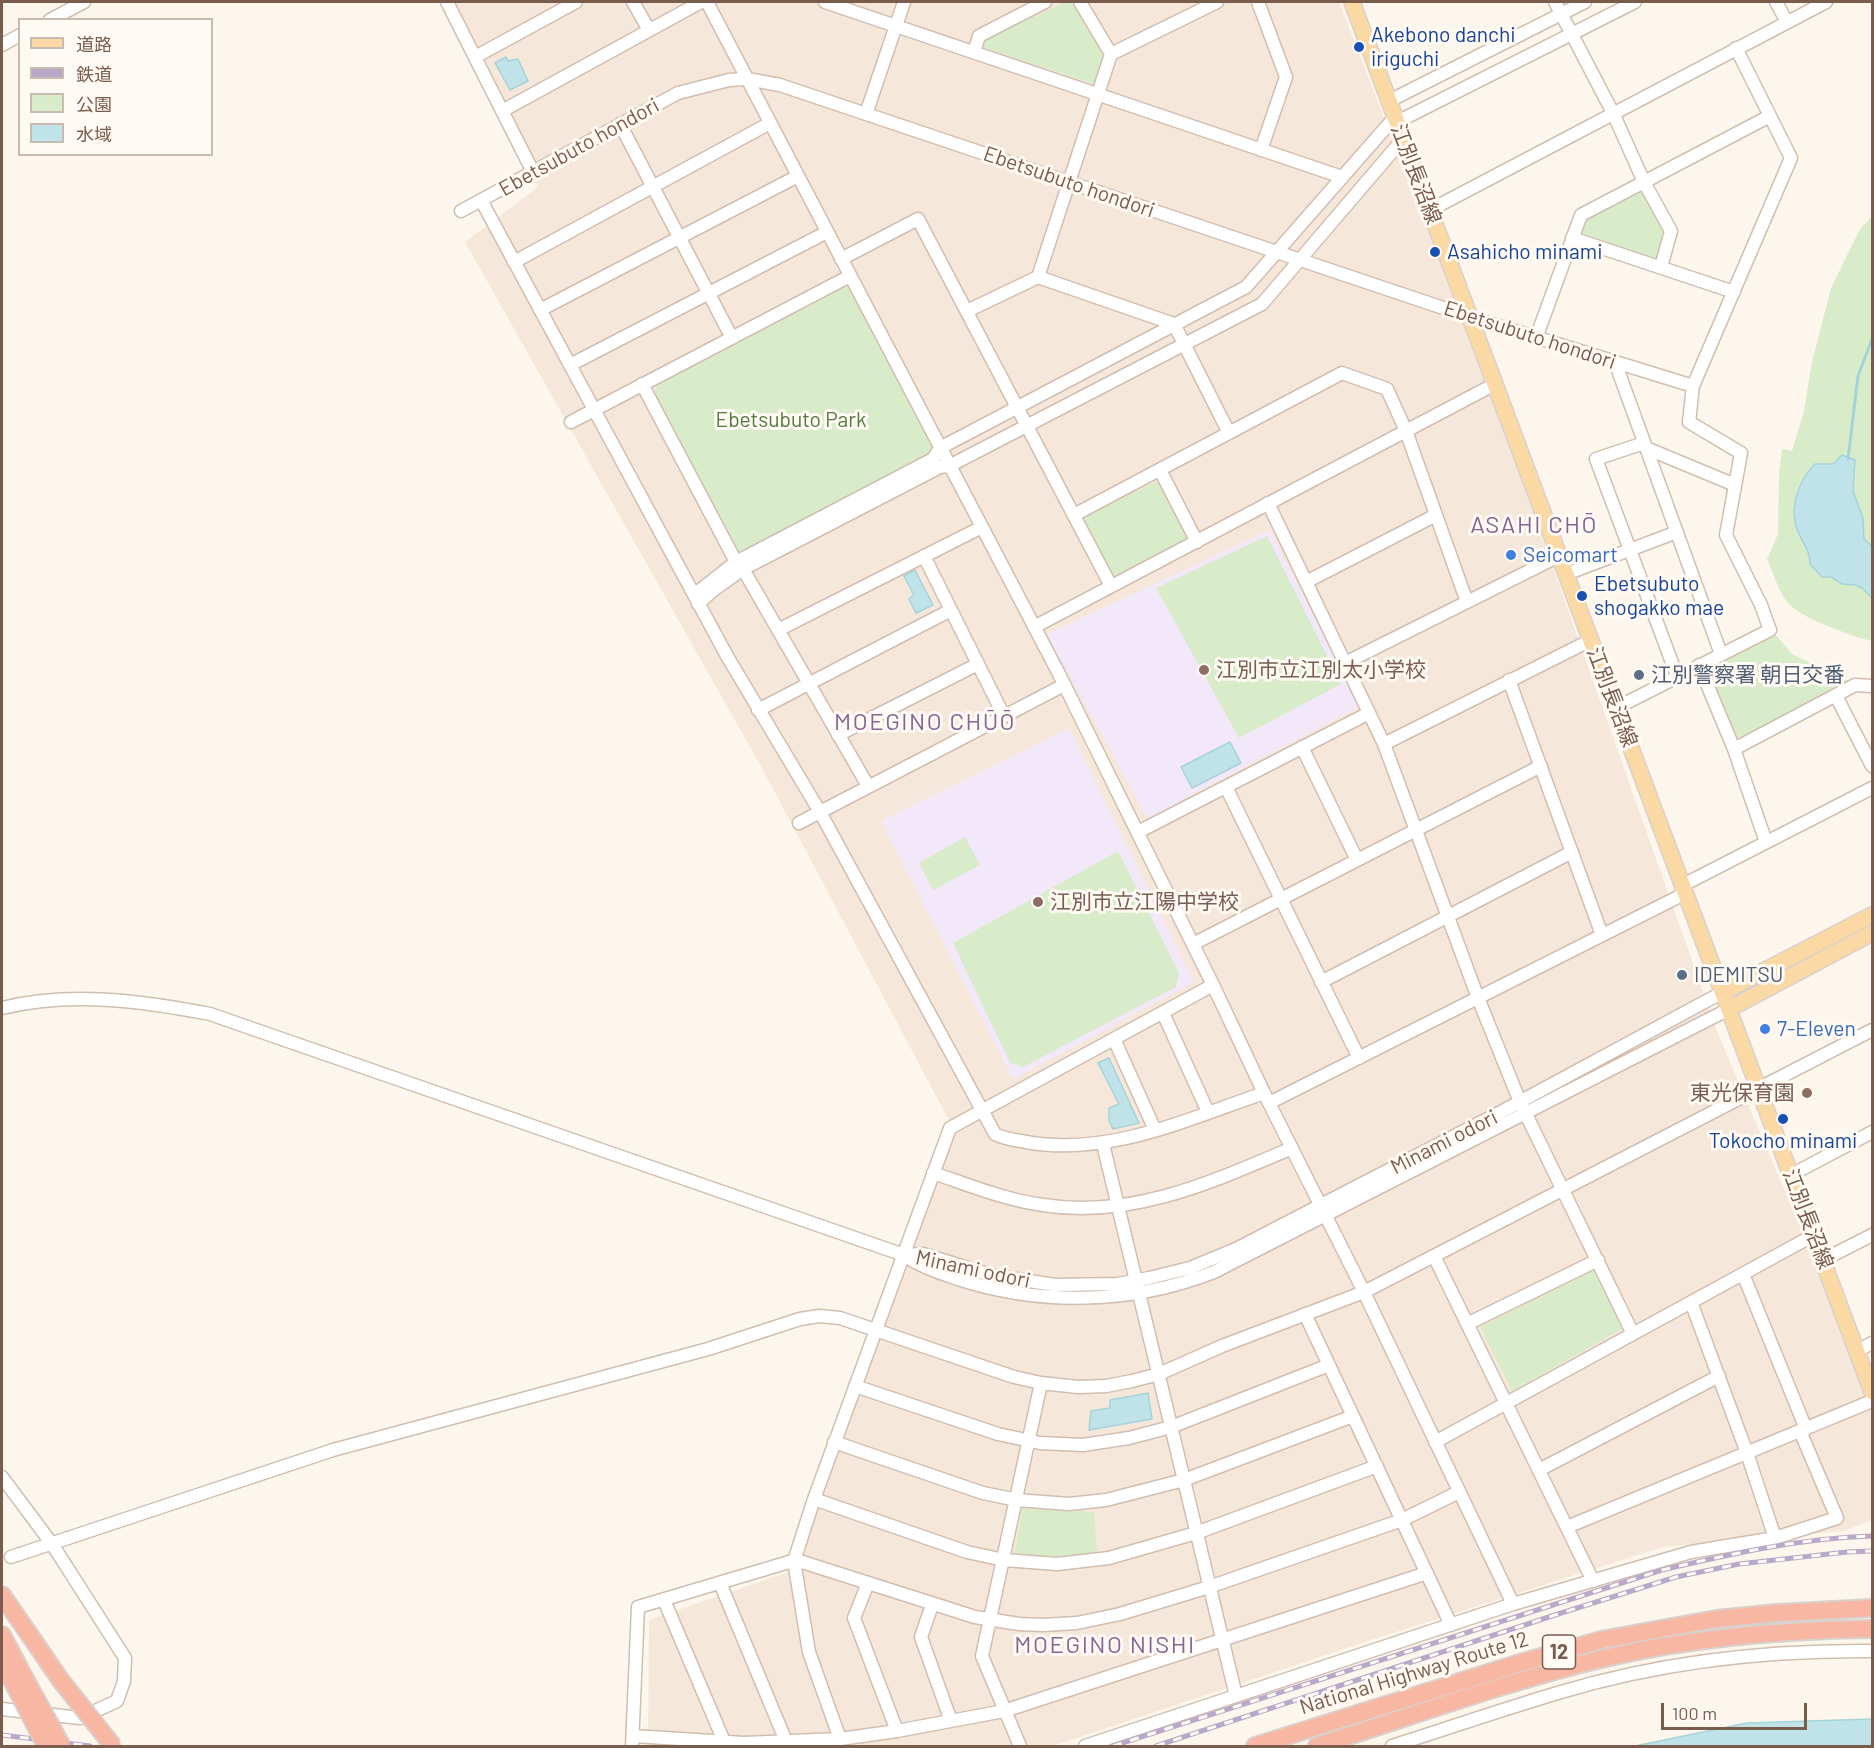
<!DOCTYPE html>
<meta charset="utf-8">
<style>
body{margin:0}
#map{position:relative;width:1874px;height:1748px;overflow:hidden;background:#fdf6ec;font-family:Barlow,"Noto Sans JP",sans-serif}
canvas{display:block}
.frame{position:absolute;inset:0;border:3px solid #7a5c4d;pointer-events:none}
.legend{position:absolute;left:18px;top:18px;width:195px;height:138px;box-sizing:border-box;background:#fffaf3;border:2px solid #cabbb1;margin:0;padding:8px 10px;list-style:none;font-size:18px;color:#7a5c4d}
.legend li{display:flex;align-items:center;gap:12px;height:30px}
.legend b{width:30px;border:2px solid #cabbb1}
.scale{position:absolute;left:1661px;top:1703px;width:146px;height:27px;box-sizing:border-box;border:3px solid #7a5c4d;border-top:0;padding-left:8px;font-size:18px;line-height:21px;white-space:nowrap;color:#7a5c4d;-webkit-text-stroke:4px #fffaf3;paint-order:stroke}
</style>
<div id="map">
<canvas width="1874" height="1748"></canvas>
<div class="frame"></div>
<ul class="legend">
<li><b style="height:8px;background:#fbd9a5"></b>道路</li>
<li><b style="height:8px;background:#b9a8c9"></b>鉄道</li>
<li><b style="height:16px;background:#d8ecc9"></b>公園</li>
<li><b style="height:16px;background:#bfe3e8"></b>水域</li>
</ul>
<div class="scale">100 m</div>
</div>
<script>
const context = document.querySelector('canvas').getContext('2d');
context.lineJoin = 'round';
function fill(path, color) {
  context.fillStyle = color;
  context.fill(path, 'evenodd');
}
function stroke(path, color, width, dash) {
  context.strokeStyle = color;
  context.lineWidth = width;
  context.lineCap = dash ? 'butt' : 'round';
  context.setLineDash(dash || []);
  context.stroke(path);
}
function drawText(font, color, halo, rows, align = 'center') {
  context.font = font + ' Barlow,"Noto Sans JP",sans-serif';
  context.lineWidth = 6;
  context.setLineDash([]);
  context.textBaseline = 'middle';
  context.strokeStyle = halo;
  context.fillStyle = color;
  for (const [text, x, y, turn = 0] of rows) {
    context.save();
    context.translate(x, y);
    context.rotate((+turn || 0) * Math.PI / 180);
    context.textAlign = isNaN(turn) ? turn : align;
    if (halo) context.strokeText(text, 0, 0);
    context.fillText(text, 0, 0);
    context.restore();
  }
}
const residential = new Path2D(`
 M 449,2 L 1339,2 L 1492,395 L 1717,1031 L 1809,1248 L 1872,1414 L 1872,1520 L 1844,1531 L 1663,1547 L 1374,1639 L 1053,1746 L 648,1746 L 649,1620 L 797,1569 L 953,1128 L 763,770 L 465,242 L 538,187 Z`);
const education = new Path2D(`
 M 1270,530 L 1359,707 L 1147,818 L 1047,634 Z
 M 1069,728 L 1194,982 L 1013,1079 L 881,821 Z`);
const green = new Path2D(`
 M 1066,2 L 1073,2 L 1106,58 L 1096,85 L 982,47 L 984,40 Z
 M 1641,191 L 1667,235 L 1659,260 L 1581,233 L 1588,218 Z
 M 1872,216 L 1872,546 L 1864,539 L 1863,518 L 1853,491 L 1797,529 C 1807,548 1819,573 1840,583 C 1844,585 1849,584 1853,585 C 1862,586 1867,592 1872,598 L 1872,641 C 1853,637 1798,617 1787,602 C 1778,590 1773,572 1767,559 L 1778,534 L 1779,473 L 1782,449 L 1792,451 L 1804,411 L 1812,362 L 1831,288 L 1859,231 Z
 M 850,285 L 934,448 L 924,456 L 739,554 L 654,393 L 658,384 Z
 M 1160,480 L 1190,539 L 1113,578 L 1081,518 Z
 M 1267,536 L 1341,684 L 1239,738 L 1156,588 Z
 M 1776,635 L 1792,654 L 1852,683 L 1735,739 L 1709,669 Z
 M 965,837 L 980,865 L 933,890 L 919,863 Z
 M 1118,851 L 1179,973 L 1176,987 L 1023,1067 L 1010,1063 L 953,943 Z
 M 1595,1269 L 1622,1329 L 1512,1391 L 1480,1327 Z
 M 1022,1508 L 1094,1512 L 1097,1552 L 1057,1558 L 1018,1555 L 1015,1552 Z`);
const water = new Path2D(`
 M 506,57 L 508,61 L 518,59 L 528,81 L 510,90 L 495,63 Z
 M 1842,455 L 1855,460 L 1853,491 L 1863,518 L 1864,539 L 1872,546 L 1872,598 L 1862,588 L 1855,585 L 1842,584 L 1831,577 L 1822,577 L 1810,564 C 1810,550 1802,543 1797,529 C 1789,507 1799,480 1815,464 L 1833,464 Z
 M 915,570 L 933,605 L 916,613 L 909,599 L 914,595 L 904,576 Z
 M 1230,742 L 1241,763 L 1192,788 L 1181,767 Z
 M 1109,1058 L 1139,1123 L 1113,1129 L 1109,1121 L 1109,1108 L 1119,1104 L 1098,1063 Z
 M 1148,1393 L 1152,1419 L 1089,1430 L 1091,1411 L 1110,1408 L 1110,1400 Z
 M 1872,1719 L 1872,1746 L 1635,1746 L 1747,1723 Z`);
const stream = new Path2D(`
 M 1848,459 L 1858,376 L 1872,339`);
const minor = new Path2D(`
 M 447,2 L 533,172
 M 633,2 L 649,30
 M 707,2 L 1058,672 L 1213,985 L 1264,1093 L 1364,1292 L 1513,1604
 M 825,2 L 1342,177
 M 1080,2 L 1111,54
 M 1258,2 L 1286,77 L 1261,150
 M 1555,2 L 1613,113 L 1644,182 L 1671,231 L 1661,267
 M 1776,2 L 1787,22
 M 50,20 L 84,2
 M 2,45 L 20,35
 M 974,52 L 979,36 L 1045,2
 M 475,57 L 576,2
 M 1389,101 L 1585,2
 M 502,111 L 701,2
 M 866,114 L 904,2
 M 1397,122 L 1635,2
 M 620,124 L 732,338
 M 481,200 L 727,656 L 820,812 L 995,1134 C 1004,1139 1015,1140 1026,1142 C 1107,1157 1188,1119 1264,1093
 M 1430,210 L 1826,2
 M 461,211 L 678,93 L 729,80 L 747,79 L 780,85 L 1470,317 L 1693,386
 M 1572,238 L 1734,292
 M 841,259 L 918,219 L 1111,586
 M 514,262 L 770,123
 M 1038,277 L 1111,54 L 1217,2
 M 540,310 L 798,176
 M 967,311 L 1038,277 L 1174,324 L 1229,433
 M 1536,338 L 1581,215 L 1770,116
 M 1615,362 L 1721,654
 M 570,365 L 827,232
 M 642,384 L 736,562 L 743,569 L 868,786
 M 571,422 L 850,276
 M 1644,443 L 1596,459 L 1677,676
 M 1646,448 L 1735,485
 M 1160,470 L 1197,542
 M 1268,503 L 1384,744 L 1478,998 L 1520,1102 L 1633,1334
 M 1074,515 L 1342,373 L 1387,389 L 1406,431 L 1467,602
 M 924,556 L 1004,716
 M 1566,574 L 1677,532
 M 1306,582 L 1436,515
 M 694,595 L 736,562 L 933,459 L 940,448 L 1246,287 L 1395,117
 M 698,604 L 711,592 L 743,569 L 940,467 L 949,466 L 1262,304 L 1403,139
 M 1034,627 L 1495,384
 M 778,630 L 982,527
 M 1345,663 L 1559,556
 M 1699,665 L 1734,749 L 1766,842
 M 1509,680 L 1602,935
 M 1836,696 L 1872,766
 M 1616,708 L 1770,630 L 1761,605 L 1726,535 L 1741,453 L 1689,422 L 1693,386 L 1791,158 L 1736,48
 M 758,710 L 951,610
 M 838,735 L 978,664
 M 1384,744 L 1591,640
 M 1302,747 L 1357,860
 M 1734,749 L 1855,685 L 1872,686
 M 1226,787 L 1359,1058
 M 799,823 L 1064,685
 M 1138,832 L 1369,713
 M 1683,885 L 1872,788
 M 1193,944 L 1541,766
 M 1321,982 L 1572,852
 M 2,1008 C 71,991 142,1001 210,1014 L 904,1255 C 921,1267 938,1272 958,1279 C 1042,1306 1132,1304 1214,1272 L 1729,1009
 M 1163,1013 L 1208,1112
 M 1114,1039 L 1155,1130
 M 1269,1103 L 1686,893
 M 1103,1144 L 1236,1696
 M 933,1173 C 969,1185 1005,1200 1043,1205 C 1132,1219 1212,1182 1292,1148
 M 1791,1175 L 1872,1132
 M 904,1255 L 923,1254 L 990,1275 L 1055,1285 L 1118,1284 L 1149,1278 L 1190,1268 L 1236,1249 L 1499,1113 L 1723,992
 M 1434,1256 L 1593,1581
 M 1823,1260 L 1872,1235
 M 1743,1274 L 1806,1429
 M 1691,1302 L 1747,1453 L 1775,1538
 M 1305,1314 L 1451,1625
 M 1467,1324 L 1598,1260
 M 1857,1351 L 1872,1343
 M 855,1386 L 998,1434 L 1040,1443 L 1083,1445 L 1129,1438 L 1171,1427 L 1329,1365
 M 834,1442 L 983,1493 L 1017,1500 L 1069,1504 L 1106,1500 L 1184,1480 L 1353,1416
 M 1435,1442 L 1814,1235
 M 1539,1470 L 1719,1376
 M 2,1477 L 52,1544 L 125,1658 L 124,1681 L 117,1701 L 80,1718 L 2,1709
 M 814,1499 L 967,1552 L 1004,1560 L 1057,1564 L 1109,1558 L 1196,1533 L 1377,1466
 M 1567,1527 L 1872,1401
 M 11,1557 L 333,1450 L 708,1349 L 800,1319 L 819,1316 L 840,1318 L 1014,1377 L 1041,1383 L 1078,1387 L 1106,1386 L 1132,1381 L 1159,1374 L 1222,1346 L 1364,1292 L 1872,1030
 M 720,1583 L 788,1746
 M 868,1583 L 854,1618 L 897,1731
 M 664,1600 L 726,1746
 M 932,1605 L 921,1637 L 951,1721
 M 633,1736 L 744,1743 L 840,1739 L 897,1731 L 1004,1711 L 1427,1573
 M 840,1739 L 809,1652 L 794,1561 L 814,1499 L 950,1128 L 1213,985
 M 632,1746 L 638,1607 L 796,1560 L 975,1617 L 1019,1624 L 1043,1625 L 1077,1623 L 1120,1614 L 1209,1587 L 1402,1520 L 1459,1492
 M 1020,1746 L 982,1656 L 1041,1383
 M 1085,1746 L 1513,1604 L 1691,1552 L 1775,1538 L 1837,1518 L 1800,1431
 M 1392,1746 C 1448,1728 1504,1709 1561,1692 C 1661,1662 1769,1650 1872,1651`);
const major = new Path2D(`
 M 1352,2 L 1872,1392
 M 1723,992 L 1872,915
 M 1729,1009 L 1872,933`);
const highway = new Path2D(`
 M 2,1595 L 62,1682
 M 2,1635 L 24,1677
 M 2,1662 L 15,1686
 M 1255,1746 L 1523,1662 L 1601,1640 L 1716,1619 L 1777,1613 L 1872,1608
 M 1317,1746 C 1413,1716 1508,1681 1605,1658 C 1690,1638 1785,1630 1872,1629`);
const rail = new Path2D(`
 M 2,1735 L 90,1746
 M 1113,1746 L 1662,1570 C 1731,1554 1801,1538 1872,1536
 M 1156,1746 L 1558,1614 L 1676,1577 L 1739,1564 L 1847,1552 L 1872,1551`);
const highwayBridge = new Path2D(`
 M 24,1677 L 62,1746
 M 62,1682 L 113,1746
 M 15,1686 L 46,1746`);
const markers = [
 [1359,47,6,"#1a4fb4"],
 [1435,252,6,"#1a4fb4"],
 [1511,555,6,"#3f7fe0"],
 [1582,596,6,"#1a4fb4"],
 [1204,670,6,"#8d6e63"],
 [1639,675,6,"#5c6f8a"],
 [1038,902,6,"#8d6e63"],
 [1682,975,6,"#5c6f8a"],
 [1765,1029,6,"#3f7fe0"],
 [1807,1093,6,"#8d6e63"],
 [1783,1119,6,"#1a4fb4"]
];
const shields = [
 [1559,1652,33]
];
const shieldNames = [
 ["12",1559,1652]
];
const transitNames = [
 ["Akebono danchi",1371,35],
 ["iriguchi",1371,59],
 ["Asahicho minami",1447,252],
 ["Ebetsubuto",1594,584],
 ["shogakko mae",1594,608],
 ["Tokocho minami",1783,1141,"center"]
];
const streetNames = [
 ["Ebetsubuto hondori",579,147,-29],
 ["江別長沼線",1416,174,69],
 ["Ebetsubuto hondori",1069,182,19],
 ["Ebetsubuto hondori",1530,335,18],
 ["江別長沼線",1612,697,69],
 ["Minami odori",1444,1142,-27],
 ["江別長沼線",1808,1219,69],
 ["Minami odori",973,1269,12],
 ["National Highway Route 12",1414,1673,-17]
];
const parkNames = [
 ["Ebetsubuto Park",791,420]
];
const shopNames = [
 ["Seicomart",1523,555],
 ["7-Eleven",1777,1029]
];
const educationNames = [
 ["江別市立江別太小学校",1216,670],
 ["江別市立江陽中学校",1050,902],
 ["東光保育園",1795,1093,"right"]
];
const serviceNames = [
 ["江別警察署 朝日交番",1651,675],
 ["IDEMITSU",1694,975]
];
const quarterNames = [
 ["ASAHI CHŌ",1534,525],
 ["MOEGINO CHŪŌ",925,722],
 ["MOEGINO NISHI",1105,1645]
];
fill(residential, '#f5e8da');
fill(education, '#f3e8fa');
fill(green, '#d8ecc9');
fill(water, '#bfe3e8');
stroke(water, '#a5d3da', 1.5);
stroke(stream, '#a5d3da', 3);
stroke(minor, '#d1beb0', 15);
stroke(major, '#dad1cd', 18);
stroke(highway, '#dad1cd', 20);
stroke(minor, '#fff', 12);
stroke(major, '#fbd9a5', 15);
stroke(highway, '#f7b7a3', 16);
stroke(rail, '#b9a8c9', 5);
stroke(rail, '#fffaf3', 3, [9]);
stroke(highwayBridge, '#dad1cd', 20, []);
stroke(highwayBridge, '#f7b7a3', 16);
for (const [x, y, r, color] of markers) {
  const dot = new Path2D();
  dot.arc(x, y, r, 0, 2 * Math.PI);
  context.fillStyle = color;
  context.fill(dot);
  stroke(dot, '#fffaf3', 2);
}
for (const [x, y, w] of shields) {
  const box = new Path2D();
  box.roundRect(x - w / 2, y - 17, w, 34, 4.5);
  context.fillStyle = '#fffaf3';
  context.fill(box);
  stroke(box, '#7a5c4d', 1.5);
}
drawText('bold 20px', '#7a5c4d', null, shieldNames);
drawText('21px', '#164399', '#fffaf3', transitNames, 'left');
drawText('21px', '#7a5c4d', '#fffaf3', streetNames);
drawText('21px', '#537a41', '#fffaf3', parkNames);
drawText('21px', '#366cbe', '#fffaf3', shopNames, 'left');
drawText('21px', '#785e54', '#fffaf3', educationNames, 'left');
drawText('21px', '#4e5e75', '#fffaf3', serviceNames, 'left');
context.letterSpacing = '1.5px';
drawText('24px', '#846695', '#fffaf3', quarterNames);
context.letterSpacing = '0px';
</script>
